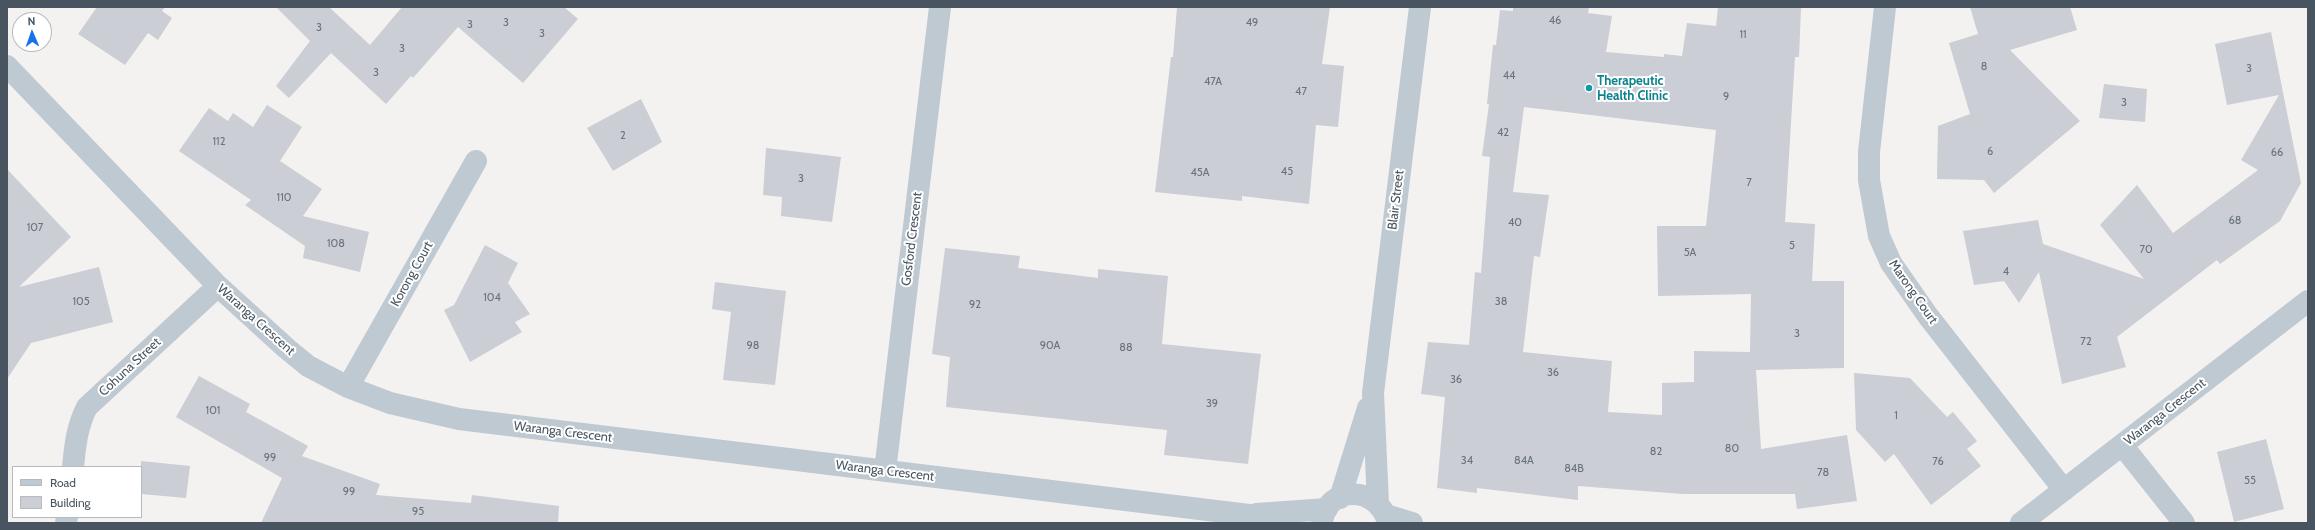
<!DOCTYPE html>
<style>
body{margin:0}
#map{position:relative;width:2315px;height:530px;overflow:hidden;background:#f4f1f1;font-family:Cabin,sans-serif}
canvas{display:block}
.frame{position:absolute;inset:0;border:8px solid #485560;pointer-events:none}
.legend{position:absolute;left:12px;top:466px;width:130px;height:52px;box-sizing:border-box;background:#fff;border:1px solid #b6bbbf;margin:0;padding:5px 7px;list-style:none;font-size:12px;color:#485560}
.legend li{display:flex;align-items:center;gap:8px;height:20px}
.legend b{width:20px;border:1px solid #b6bbbf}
.north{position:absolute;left:12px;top:12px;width:40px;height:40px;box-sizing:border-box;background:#fff;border:1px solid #b6bbbf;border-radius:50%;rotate:358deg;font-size:11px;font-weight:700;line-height:16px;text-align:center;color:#485560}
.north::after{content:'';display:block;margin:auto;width:14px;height:18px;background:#1473eb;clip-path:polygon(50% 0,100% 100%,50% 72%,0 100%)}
</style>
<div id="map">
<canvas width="2315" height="530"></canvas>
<div class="frame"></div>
<ul class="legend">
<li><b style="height:5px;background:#bfc9d1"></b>Road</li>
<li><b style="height:11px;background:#cbced4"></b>Building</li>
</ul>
<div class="north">N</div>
</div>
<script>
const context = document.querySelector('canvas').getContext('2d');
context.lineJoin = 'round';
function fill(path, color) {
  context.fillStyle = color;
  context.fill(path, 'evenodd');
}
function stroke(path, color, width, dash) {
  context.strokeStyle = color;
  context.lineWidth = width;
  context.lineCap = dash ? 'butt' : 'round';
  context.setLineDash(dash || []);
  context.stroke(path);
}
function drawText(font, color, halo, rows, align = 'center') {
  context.font = font + ' Cabin,sans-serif';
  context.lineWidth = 4;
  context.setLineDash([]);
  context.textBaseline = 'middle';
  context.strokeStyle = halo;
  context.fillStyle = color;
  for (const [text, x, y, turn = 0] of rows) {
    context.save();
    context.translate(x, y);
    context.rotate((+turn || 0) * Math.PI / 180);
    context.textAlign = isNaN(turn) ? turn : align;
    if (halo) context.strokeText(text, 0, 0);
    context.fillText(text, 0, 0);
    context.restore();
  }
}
const building = new Path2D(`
 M 97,7 L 165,7 L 162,11 L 172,18 L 158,40 L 148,33 L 125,65 L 78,34 Z
 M 276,7 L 329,7 L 370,45 L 402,7 L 564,7 L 578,19 L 523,83 L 458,27 L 413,78 L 411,76 L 386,104 L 331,53 L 289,98 L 276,86 L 310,41 Z
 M 1177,7 L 1330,7 L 1322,64 L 1344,66 L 1338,127 L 1316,125 L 1309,204 L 1242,196 L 1242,201 L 1155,192 L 1171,57 L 1173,57 Z
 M 1513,7 L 1589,7 L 1588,13 L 1612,16 L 1606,52 L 1664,57 L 1664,54 L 1682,56 L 1687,23 L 1716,26 L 1718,7 L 1801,7 L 1799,57 L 1795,57 L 1785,222 L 1815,224 L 1812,281 L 1844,281 L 1844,368 L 1756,370 L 1761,449 L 1847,435 L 1857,501 L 1797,509 L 1795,494 L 1683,494 L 1578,486 L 1578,500 L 1477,488 L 1477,493 L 1437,488 L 1445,397 L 1421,394 L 1428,342 L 1469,345 L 1475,272 L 1481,273 L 1490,157 L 1482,156 L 1489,104 L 1487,104 L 1493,45 L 1496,45 L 1500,10 L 1513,11 ZM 1524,107 L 1716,130 L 1706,226 L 1657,226 L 1658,296 L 1751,294 L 1750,352 L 1694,351 L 1694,382 L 1662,383 L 1662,415 L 1608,412 L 1612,361 L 1523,352 L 1534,256 L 1540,257 L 1549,195 L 1513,192 Z
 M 1970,7 L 2070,7 L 2077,30 L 2010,50 L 2080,121 L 1994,193 L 1984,180 L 1937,179 L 1938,126 L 1970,114 L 1949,43 L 1978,34 Z
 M 2271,32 L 2301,183 L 2280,221 L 2220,264 L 2217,260 L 2117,337 L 2126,367 L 2062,384 L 2039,272 L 2019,303 L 2004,281 L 1974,285 L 1963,231 L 2038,220 L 2043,244 L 2144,279 L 2100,225 L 2137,185 L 2173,233 L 2258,170 L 2241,160 L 2279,95 L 2227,105 L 2215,44 Z
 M 2104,84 L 2147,89 L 2145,122 L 2099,118 Z
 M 641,99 L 662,142 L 613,171 L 587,128 Z
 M 267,105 L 302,127 L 280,161 L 322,189 L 303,216 L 369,232 L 360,272 L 303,258 L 305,246 L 245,205 L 251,200 L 179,151 L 209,108 L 228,121 L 233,113 L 253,127 Z
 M 766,148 L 841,157 L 832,222 L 781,216 L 782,197 L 763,195 Z
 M 7,169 L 71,237 L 19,287 L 99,267 L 113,322 L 31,343 L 7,379 Z
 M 485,245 L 518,263 L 508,283 L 530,314 L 515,322 L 522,332 L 470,362 L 444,310 L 454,305 Z
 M 945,248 L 1020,256 L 1018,268 L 1098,278 L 1098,269 L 1168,276 L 1162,344 L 1261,354 L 1248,464 L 1164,455 L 1167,430 L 946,407 L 950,357 L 932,354 Z
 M 715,282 L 786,291 L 775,385 L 723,380 L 731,312 L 712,309 Z
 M 1854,373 L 1910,378 L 1947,417 L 1953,412 L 1977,441 L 1967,449 L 1981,466 L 1931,505 L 1894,454 L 1885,462 L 1856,430 Z
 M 199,376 L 250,404 L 246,412 L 308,446 L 302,456 L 380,484 L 376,495 L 471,503 L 472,495 L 559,506 L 558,523 L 261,523 L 282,478 L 176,417 Z
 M 2266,439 L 2284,509 L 2234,522 L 2217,452 Z
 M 141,461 L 190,466 L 186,498 L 141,494 Z`);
const minor = new Path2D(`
 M 1885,7 L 1869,152 L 1869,180 L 1879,236 L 1891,263 L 1928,316 L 2064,490
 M 7,66 L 218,286 L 286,348 L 308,366 L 348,387 L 390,403 L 459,419 L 1249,515 L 1276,523
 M 348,387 L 476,161
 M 2122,445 L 2184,523
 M 73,467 C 75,446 77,426 87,407 L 218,286
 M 885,471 L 940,7
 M 1340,498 L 1368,408
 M 1378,503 L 1373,393 L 1420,7
 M 1257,514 L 1327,509
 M 1386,515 L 1412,523
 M 66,523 L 67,517
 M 1322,523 C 1326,484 1379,485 1388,523
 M 2021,523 L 2308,301`);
const markers = [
 [1589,88,4,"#0f9aa8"]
];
const numberNames = [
 ["46",1555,21],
 ["3",506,23],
 ["49",1252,23],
 ["3",470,25],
 ["3",319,28],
 ["3",542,34],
 ["11",1743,35],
 ["3",402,49],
 ["8",1984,67],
 ["3",2249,69],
 ["3",376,73],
 ["44",1509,76],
 ["47A",1213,82],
 ["47",1301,92],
 ["9",1726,97],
 ["3",2124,103],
 ["42",1503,133],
 ["2",623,136],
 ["112",219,142],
 ["6",1990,152],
 ["66",2277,153],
 ["45",1287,172],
 ["45A",1200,173],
 ["3",801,179],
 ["7",1749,183],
 ["110",284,198],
 ["68",2235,221],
 ["40",1515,223],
 ["107",35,228],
 ["108",336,244],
 ["5",1792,246],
 ["70",2146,250],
 ["5A",1690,253],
 ["4",2006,272],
 ["104",492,298],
 ["105",81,302],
 ["38",1501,302],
 ["92",975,305],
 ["3",1797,334],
 ["72",2086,342],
 ["98",753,346],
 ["90A",1050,346],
 ["88",1126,348],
 ["36",1553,373],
 ["36",1456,380],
 ["39",1212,404],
 ["101",213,411],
 ["1",1896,416],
 ["80",1732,449],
 ["82",1656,452],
 ["99",270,458],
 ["34",1467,461],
 ["84A",1524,461],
 ["76",1938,462],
 ["84B",1574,469],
 ["78",1823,473],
 ["55",2250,481],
 ["99",349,492],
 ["95",418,512]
];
const cultureNames = [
 ["Therapeutic",1597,81],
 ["Health Clinic",1597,96]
];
const streetNames = [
 ["Blair Street",1396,200,-83],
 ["Gosford Crescent",912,239,-83],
 ["Korong Court",412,274,-61],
 ["Marong Court",1913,292,55],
 ["Waranga Crescent",256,320,42],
 ["Cohuna Street",130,367,-43],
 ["Waranga Crescent",2165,412,-38],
 ["Waranga Crescent",563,432,7],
 ["Waranga Crescent",885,471,7]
];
fill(building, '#cbced4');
stroke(minor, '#bfc9d1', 22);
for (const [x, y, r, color] of markers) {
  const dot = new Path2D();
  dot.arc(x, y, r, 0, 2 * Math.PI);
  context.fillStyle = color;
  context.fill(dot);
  stroke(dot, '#fff', 1.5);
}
drawText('11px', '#69737d', null, numberNames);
drawText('bold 13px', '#0d838f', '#fff', cultureNames, 'left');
drawText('13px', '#485560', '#fff', streetNames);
</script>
